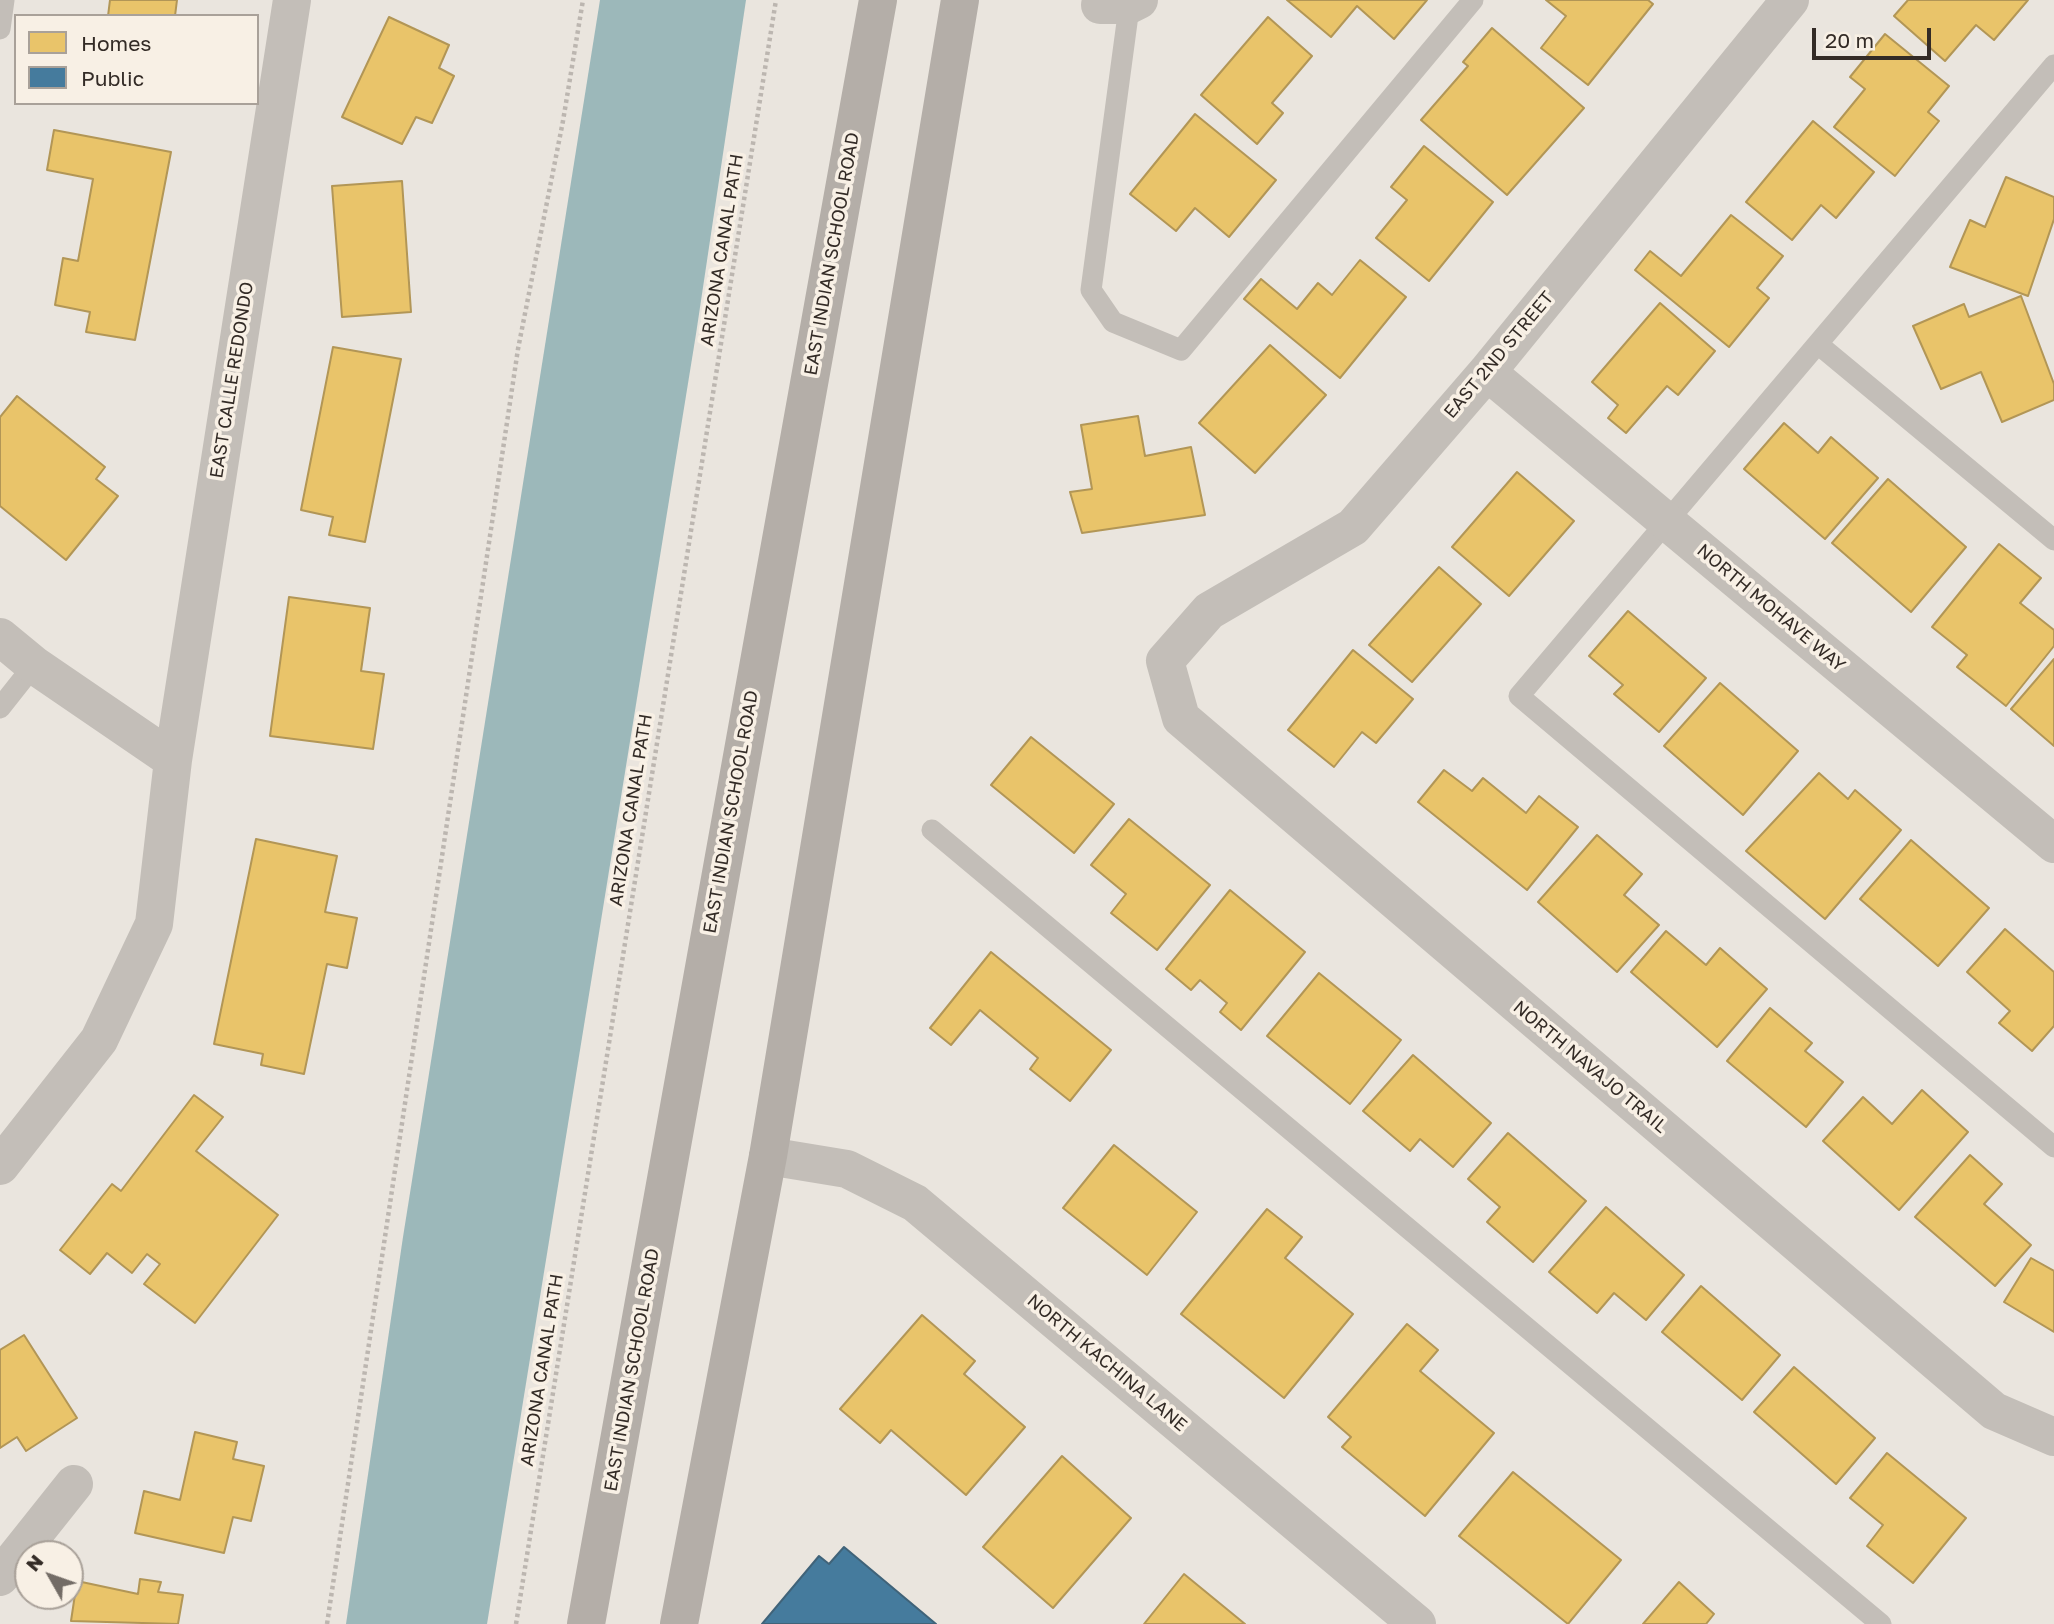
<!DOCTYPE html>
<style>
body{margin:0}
#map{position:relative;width:2054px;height:1624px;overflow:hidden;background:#eae5de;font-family:"Golos Text",sans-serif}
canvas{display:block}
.legend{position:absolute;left:14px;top:14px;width:245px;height:91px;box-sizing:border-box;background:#f8f0e5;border:2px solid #a9a199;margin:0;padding:9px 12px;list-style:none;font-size:21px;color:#332b26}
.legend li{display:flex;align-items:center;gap:14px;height:35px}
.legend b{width:35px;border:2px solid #a9a199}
.north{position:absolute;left:14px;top:1540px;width:70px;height:70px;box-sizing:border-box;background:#f8f0e5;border:2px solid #a9a199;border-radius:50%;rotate:310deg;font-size:19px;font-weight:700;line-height:28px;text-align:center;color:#332b26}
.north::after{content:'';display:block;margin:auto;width:24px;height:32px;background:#736c66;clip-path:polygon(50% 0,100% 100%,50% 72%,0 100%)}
.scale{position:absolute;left:1812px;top:28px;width:119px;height:32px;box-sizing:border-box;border:4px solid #332b26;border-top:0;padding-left:9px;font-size:21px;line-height:24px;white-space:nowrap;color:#332b26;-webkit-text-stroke:5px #f8f0e5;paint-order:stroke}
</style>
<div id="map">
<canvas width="2054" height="1624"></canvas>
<ul class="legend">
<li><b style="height:19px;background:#e9c46a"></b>Homes</li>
<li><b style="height:19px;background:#457b9d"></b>Public</li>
</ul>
<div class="north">N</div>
<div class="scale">20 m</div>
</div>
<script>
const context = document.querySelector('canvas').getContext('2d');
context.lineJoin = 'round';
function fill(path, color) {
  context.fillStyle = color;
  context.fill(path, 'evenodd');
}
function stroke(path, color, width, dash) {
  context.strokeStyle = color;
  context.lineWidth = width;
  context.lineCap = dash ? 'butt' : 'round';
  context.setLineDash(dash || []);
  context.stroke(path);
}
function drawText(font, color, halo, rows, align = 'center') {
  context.font = font + ' "Golos Text",sans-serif';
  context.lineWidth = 7;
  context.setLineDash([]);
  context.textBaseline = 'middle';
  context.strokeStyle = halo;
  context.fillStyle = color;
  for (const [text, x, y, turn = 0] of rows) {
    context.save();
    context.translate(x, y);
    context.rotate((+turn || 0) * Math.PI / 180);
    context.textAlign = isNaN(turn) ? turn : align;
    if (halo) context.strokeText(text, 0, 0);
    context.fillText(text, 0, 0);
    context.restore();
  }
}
const water = new Path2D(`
 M 600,0 L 746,0 L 696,334 L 487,1624 L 346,1624 L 403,1237 Z`);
const homes = new Path2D(`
 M 110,0 L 177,0 L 175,16 L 108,16 Z
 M 1287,0 L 1427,0 L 1394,39 L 1357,6 L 1331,37 Z
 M 1546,0 L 1648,0 L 1653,4 L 1588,85 L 1541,48 L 1566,16 Z
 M 1908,0 L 2028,0 L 1994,40 L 1976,25 L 1945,61 L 1894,16 Z
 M 389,17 L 449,45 L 439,68 L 454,76 L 432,123 L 416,117 L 402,144 L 342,117 Z
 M 1268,17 L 1312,56 L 1272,103 L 1283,113 L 1257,144 L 1201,95 Z
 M 1492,28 L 1584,108 L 1507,195 L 1421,120 L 1468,66 L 1463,62 Z
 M 1885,34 L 1949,86 L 1928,112 L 1939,121 L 1895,176 L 1834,127 L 1865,89 L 1850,77 Z
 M 1195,114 L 1276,180 L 1229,237 L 1195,208 L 1176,231 L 1130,194 Z
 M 1813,121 L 1874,172 L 1836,218 L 1821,205 L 1792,240 L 1746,202 Z
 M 54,130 L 171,152 L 135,340 L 86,332 L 90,312 L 55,305 L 63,258 L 78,261 L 93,179 L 47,170 Z
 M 1424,146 L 1493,202 L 1429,281 L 1376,238 L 1407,200 L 1391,187 Z
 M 2006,177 L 2054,197 L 2054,219 L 2028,296 L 1950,267 L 1970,220 L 1985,227 Z
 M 402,181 L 411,312 L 342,317 L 332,186 Z
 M 1731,215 L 1783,256 L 1757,288 L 1769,298 L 1729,347 L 1635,270 L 1650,251 L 1681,276 Z
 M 1360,260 L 1406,297 L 1340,378 L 1244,299 L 1261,279 L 1297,309 L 1318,283 L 1332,295 Z
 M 2021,296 L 2054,384 L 2054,400 L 2002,422 L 1981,372 L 1941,389 L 1913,326 L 1964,304 L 1969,317 Z
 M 1660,303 L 1715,351 L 1678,395 L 1667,386 L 1626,433 L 1608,418 L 1618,405 L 1592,382 Z
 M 1270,345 L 1326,395 L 1255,473 L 1199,423 Z
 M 333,347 L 401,359 L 365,542 L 329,535 L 333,517 L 301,510 Z
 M 17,396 L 105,467 L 96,479 L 118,496 L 66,560 L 0,506 L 0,417 Z
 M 1138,416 L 1145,456 L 1191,447 L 1205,515 L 1082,533 L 1070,492 L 1092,489 L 1081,425 Z
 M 1784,423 L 1818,453 L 1831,437 L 1878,478 L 1825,539 L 1744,469 Z
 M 1517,472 L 1574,521 L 1509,596 L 1452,547 Z
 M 1888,479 L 1966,547 L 1911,612 L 1832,543 Z
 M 1999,544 L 2041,578 L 2020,603 L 2054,630 L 2054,646 L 2006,706 L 1957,667 L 1967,655 L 1932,627 Z
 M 1439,567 L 1481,604 L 1412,682 L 1369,645 Z
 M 289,597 L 370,608 L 361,671 L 384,674 L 373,749 L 270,736 Z
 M 1628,611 L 1706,678 L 1659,732 L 1614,694 L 1623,685 L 1589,656 Z
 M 1353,650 L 1413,699 L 1376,743 L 1362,732 L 1334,767 L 1288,730 Z
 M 2054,659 L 2054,746 L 2011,709 Z
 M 1720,683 L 1798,751 L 1743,815 L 1664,746 Z
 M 1031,737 L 1114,804 L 1074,853 L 991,785 Z
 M 1444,770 L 1472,791 L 1483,778 L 1526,813 L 1539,796 L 1578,827 L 1527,890 L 1418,802 Z
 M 1819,773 L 1848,799 L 1855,790 L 1901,830 L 1825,919 L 1746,851 Z
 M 1129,819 L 1210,885 L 1157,950 L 1111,913 L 1126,894 L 1091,865 Z
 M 1597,835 L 1642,874 L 1624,895 L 1659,925 L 1617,972 L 1538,902 Z
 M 256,839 L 337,856 L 325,912 L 357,918 L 347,968 L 327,964 L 304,1074 L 261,1065 L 263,1054 L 214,1044 Z
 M 1911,840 L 1989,908 L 1938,966 L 1860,899 Z
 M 1230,890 L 1305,952 L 1241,1030 L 1220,1012 L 1227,1003 L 1200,980 L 1191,990 L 1166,969 Z
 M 2005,929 L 2054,972 L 2054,1026 L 2032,1051 L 1999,1023 L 2010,1011 L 1967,972 Z
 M 1666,931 L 1706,965 L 1720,948 L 1767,989 L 1717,1047 L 1631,972 Z
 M 991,952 L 1111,1050 L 1070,1101 L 1030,1069 L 1038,1058 L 980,1010 L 951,1045 L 930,1028 Z
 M 1319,973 L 1401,1040 L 1350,1104 L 1267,1036 Z
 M 1770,1008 L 1812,1043 L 1805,1051 L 1843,1082 L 1806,1127 L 1727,1061 Z
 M 1413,1055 L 1491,1123 L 1453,1167 L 1420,1139 L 1410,1151 L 1363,1111 Z
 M 1922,1090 L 1968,1132 L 1899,1210 L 1823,1141 L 1863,1097 L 1892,1124 Z
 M 194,1095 L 223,1117 L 196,1151 L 278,1215 L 195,1323 L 144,1284 L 160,1264 L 147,1254 L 132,1273 L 107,1253 L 90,1274 L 60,1250 L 112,1184 L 121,1191 Z
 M 1508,1133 L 1586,1201 L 1533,1262 L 1487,1222 L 1500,1207 L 1468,1179 Z
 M 1114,1145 L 1197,1212 L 1147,1275 L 1063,1208 Z
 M 1970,1155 L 2002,1184 L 1984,1204 L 2031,1245 L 1995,1286 L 1915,1217 Z
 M 1606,1207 L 1684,1275 L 1646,1320 L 1614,1293 L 1597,1313 L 1549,1272 Z
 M 1267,1209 L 1302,1237 L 1285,1258 L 1353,1314 L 1284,1398 L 1181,1314 Z
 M 2031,1258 L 2054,1271 L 2054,1332 L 2004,1302 Z
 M 1701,1286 L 1780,1355 L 1742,1400 L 1662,1332 Z
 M 922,1315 L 975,1361 L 964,1374 L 1025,1427 L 966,1495 L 891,1430 L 880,1443 L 840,1409 Z
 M 1407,1324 L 1438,1350 L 1420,1371 L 1494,1433 L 1425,1516 L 1342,1447 L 1351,1437 L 1328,1417 Z
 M 24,1335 L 77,1418 L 26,1451 L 17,1437 L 0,1448 L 0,1350 Z
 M 1794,1367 L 1875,1438 L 1836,1484 L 1754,1412 Z
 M 195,1432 L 237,1442 L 233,1459 L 264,1466 L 251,1521 L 233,1517 L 224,1553 L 135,1533 L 144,1491 L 180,1500 Z
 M 1887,1453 L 1966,1518 L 1913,1583 L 1867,1546 L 1883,1525 L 1850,1498 Z
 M 1062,1456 L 1131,1518 L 1053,1608 L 983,1547 Z
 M 1513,1472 L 1621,1560 L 1568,1624 L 1459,1536 Z
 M 1184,1574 L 1245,1624 L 1144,1624 Z
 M 140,1579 L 161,1582 L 158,1592 L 183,1595 L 178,1624 L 71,1621 L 77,1581 L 138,1594 Z
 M 1679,1582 L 1714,1614 L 1706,1624 L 1643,1624 Z`);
const public = new Path2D(`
 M 844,1547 L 936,1624 L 762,1624 L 819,1556 L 829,1564 Z`);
const path = new Path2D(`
 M 327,1624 L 518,349 L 563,121 L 583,0
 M 516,1624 L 776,0`);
const service = new Path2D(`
 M 1130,0 L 1091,290 L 1113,322 L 1181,350 L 1473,0
 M 0,29 L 4,0
 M 2054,65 L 1519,696 L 2054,1147
 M 1819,345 L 2054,540
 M 0,708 L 34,665
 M 932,830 L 1881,1624`);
const minor = new Path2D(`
 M 1790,0 L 1487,372 L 1353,527 L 1209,611 L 1165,661 L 1181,718 L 1994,1411 L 2054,1437
 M 1100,5 L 1129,5 L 1139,0
 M 1487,372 L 2054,844
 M 0,637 L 34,665 L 173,760
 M 768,1156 L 847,1169 L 915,1203 L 1417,1624
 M 0,1166 L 99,1040 L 154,924 L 173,760 L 292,0
 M 0,1577 L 74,1484`);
const secondary = new Path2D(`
 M 586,1624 L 878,0
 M 679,1624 L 768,1156 L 960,0`);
const streetNames = [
 ["ARIZONA CANAL PATH",722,250,-81],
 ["EAST INDIAN SCHOOL ROAD",832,254,-80],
 ["EAST 2ND STREET",1499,355,-50],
 ["EAST CALLE REDONDO",232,380,-81],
 ["NORTH MOHAVE WAY",1771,608,40],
 ["ARIZONA CANAL PATH",631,810,-81],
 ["EAST INDIAN SCHOOL ROAD",731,812,-80],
 ["NORTH NAVAJO TRAIL",1590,1067,40],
 ["NORTH KACHINA LANE",1107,1363,40],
 ["ARIZONA CANAL PATH",542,1370,-81],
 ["EAST INDIAN SCHOOL ROAD",632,1370,-80]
];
fill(water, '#9cb8ba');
fill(homes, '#e9c46a');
stroke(homes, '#b29656', 2);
fill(public, '#457b9d');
stroke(public, '#406379', 2);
stroke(path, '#bcb6b0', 4.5, [3.5, 3.5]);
stroke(service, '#c3beb8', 21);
stroke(minor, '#c3beb8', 38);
stroke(secondary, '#b4aea8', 38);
drawText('18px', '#332b26', '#f8f0e5', streetNames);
</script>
